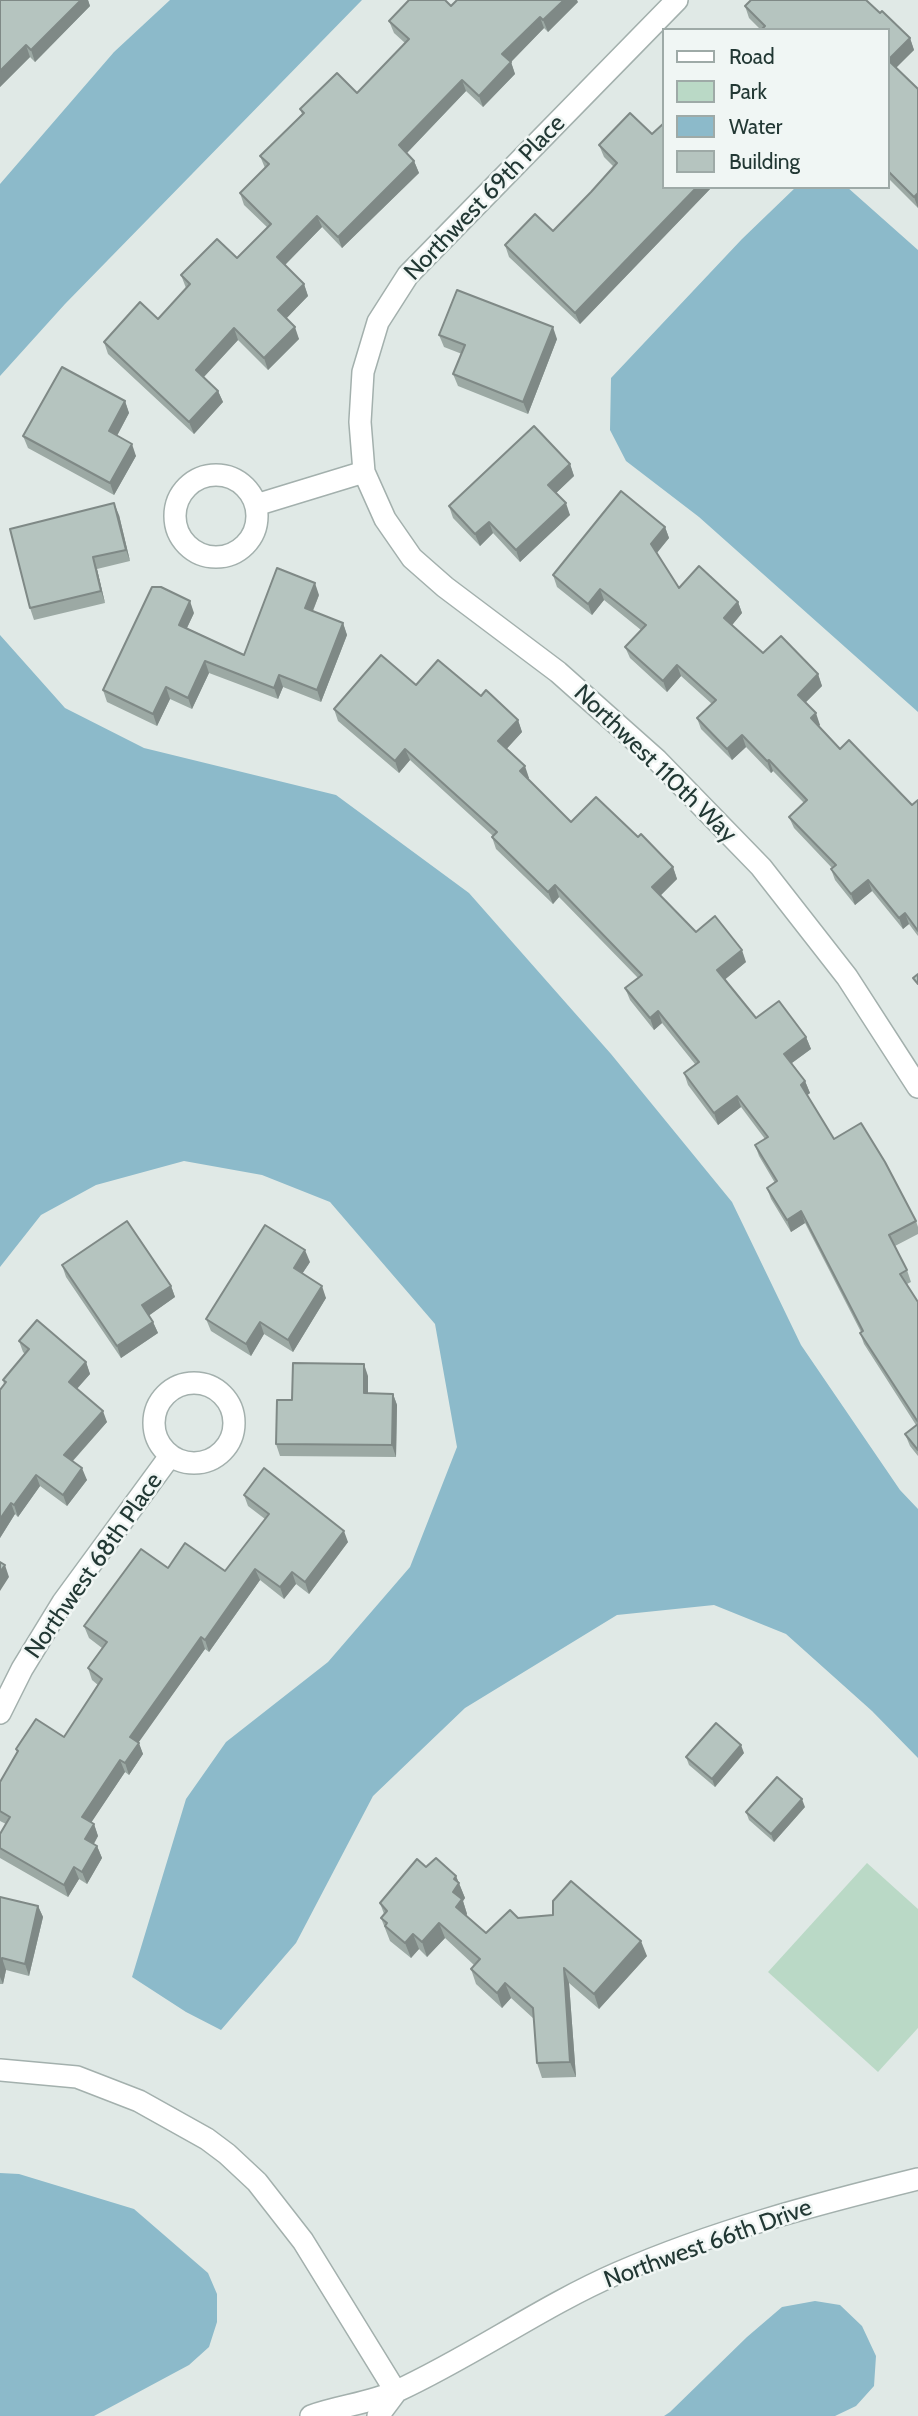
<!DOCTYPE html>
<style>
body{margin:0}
#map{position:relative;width:918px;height:2416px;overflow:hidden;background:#e0e9e6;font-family:Cabin,sans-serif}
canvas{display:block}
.legend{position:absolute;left:662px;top:28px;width:228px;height:161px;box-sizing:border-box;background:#f0f6f4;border:2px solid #9eaaa7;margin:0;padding:9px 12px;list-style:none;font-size:21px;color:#223834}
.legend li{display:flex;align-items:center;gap:14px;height:35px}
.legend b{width:35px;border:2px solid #9eaaa7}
</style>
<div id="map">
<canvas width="918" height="2416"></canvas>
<ul class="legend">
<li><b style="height:9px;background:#fff"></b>Road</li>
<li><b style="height:19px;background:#bad9c6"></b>Park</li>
<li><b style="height:19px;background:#8cbaca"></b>Water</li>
<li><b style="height:19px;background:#b5c4bf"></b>Building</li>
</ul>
</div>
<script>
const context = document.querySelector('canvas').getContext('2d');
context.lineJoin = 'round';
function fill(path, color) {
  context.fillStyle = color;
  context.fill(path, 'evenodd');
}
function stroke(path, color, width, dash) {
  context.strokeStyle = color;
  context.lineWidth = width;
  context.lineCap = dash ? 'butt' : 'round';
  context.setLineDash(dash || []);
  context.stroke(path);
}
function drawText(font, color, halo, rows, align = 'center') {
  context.font = font + ' Cabin,sans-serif';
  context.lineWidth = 5;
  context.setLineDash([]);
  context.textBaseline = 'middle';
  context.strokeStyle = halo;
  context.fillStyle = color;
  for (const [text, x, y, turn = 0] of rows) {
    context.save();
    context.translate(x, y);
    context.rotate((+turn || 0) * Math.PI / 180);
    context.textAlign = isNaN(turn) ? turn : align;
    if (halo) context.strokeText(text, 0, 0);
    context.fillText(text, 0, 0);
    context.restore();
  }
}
const green = new Path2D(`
 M 867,1863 L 918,1909 L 918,2028 L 878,2072 L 768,1972 Z`);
const water = new Path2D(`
 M 170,0 L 362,0 L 65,304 L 0,376 L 0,184 L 114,52 Z
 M 796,187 L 847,187 L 918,250 L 918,712 L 699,517 L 626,461 L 610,430 L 611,378 L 742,239 Z
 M 0,635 L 65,708 L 144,748 L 336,795 L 469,893 L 611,1054 L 732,1202 L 801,1345 L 900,1490 L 918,1509 L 918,1758 L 872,1711 L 786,1634 L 714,1605 L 617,1615 L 465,1708 L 373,1796 L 296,1943 L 221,2030 L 186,2012 L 132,1977 L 186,1799 L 226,1742 L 328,1662 L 410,1567 L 457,1447 L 435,1324 L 330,1202 L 262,1175 L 184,1161 L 96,1185 L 41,1215 L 0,1267 Z
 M 0,2173 L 19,2174 L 134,2209 L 208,2273 L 217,2294 L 217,2322 L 209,2347 L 189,2365 L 94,2416 L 0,2416 Z
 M 815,2301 L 840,2305 L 862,2326 L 876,2356 L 874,2386 L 856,2406 L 835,2416 L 664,2416 L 670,2412 L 747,2337 L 782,2307 Z`);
const minor = new Path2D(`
 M 677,0 L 408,275 L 378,322 L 363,372 L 360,422 L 364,472 L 385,519 L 412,558 L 445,587 L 558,672 L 657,760 L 761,867 L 847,977 L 918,1087
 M175 516a41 41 0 1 1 82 0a41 41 0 1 1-82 0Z
 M 256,505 L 364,472
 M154 1423a40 40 0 1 1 80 0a40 40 0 1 1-80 0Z
 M 0,1713 L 22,1669 L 63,1602 L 170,1456
 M 0,2070 L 77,2077 L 139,2101 L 207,2139 L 227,2154 L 257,2182 L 303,2241 L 396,2392
 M 311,2416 C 338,2406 371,2403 397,2391 C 473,2356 542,2306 618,2273 C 714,2231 817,2204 918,2179
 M 378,2416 L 396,2392`);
const wall = new Path2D(`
 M 0,0 L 88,0 L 90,6 L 35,62 L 30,57 L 0,87 Z
 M 751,0 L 866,0 L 880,13 L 882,11 L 910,38 L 914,50 L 896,67 L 918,89 L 918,208 L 888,178 L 888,30 L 761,30 L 749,18 L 745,6 Z
 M 578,2 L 548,32 L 544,28 L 511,62 L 515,74 L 483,107 L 466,91 L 407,153 L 414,161 L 419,173 L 342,248 L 322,227 L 285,265 L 304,284 L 308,296 L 286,318 L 299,339 L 268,370 L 238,340 L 204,377 L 218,391 L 223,402 L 194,434 L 108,354 L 104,342 L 158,319 L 186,288 L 181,275 L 237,258 L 268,228 L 244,205 L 240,193 L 265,168 L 260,156 L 302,114 L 300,109 L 357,93 L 405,43 L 394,33 L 389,21 L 451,6 Z
 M 652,134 L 664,187 L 712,187 L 580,324 L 509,257 L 505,245 L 553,231 L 591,192 L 614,167 L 604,157 L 599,145 Z
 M 439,335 L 557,339 L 528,414 L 458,386 L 453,374 L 462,354 L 444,347 Z
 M 125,401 L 129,413 L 117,436 L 136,456 L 114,495 L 28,448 L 23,436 Z
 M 570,464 L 574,476 L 556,493 L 570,515 L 520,562 L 493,533 L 480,546 L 453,518 L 449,506 Z
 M 119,515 L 130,561 L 97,569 L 105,603 L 34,620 L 30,608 Z
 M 665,527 L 669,538 L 657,553 L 679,588 L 738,602 L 742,613 L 732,625 L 763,653 L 818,674 L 822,686 L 805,703 L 820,725 L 818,726 L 840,749 L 912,805 L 918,800 L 918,936 L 909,924 L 903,929 L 872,891 L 855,905 L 835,880 L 831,869 L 832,868 L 794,828 L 789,817 L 804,803 L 773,771 L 771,773 L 746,747 L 732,760 L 701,729 L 697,718 L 712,704 L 681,676 L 667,692 L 630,658 L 625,647 L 641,630 L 604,600 L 592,615 L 557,587 L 553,575 Z
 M 319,595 L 313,611 L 343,623 L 347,635 L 321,702 L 283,687 L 278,699 L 209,673 L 192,709 L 170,699 L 157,726 L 107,702 L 103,690 L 194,613 L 187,628 L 244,655 Z
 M 416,685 L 481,696 L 518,720 L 522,732 L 506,749 L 529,778 L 528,779 L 571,822 L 638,837 L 673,867 L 677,879 L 660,896 L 696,932 L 746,962 L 725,979 L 756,1018 L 806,1037 L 811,1049 L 792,1063 L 805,1081 L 810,1093 L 807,1095 L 834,1139 L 916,1221 L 918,1227 L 918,1234 L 895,1246 L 907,1270 L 911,1282 L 907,1284 L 918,1302 L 918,1456 L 910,1446 L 905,1434 L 916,1425 L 864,1344 L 860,1333 L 861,1332 L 805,1223 L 791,1232 L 771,1199 L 767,1188 L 775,1183 L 759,1156 L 755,1145 L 765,1139 L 741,1107 L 718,1125 L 688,1085 L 684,1073 L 695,1064 L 662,1023 L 654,1030 L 630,1000 L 625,988 L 638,978 L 559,897 L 553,904 L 496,849 L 492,837 L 493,836 L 410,760 L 399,773 L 338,721 L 334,709 Z
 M 310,1262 L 302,1274 L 326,1298 L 293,1352 L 264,1334 L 251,1356 L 211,1331 L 206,1319 Z
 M 62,1265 L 171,1286 L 175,1297 L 149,1315 L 153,1322 L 158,1333 L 121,1358 L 66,1277 Z
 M 19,1341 L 86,1362 L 90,1374 L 77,1389 L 107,1422 L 73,1461 L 87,1480 L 67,1506 L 40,1486 L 18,1517 L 15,1514 L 0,1538 L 0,1390 L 4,1384 L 3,1380 L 25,1354 L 23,1352 Z
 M 368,1376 L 368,1393 L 393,1394 L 397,1405 L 396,1457 L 280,1456 L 276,1444 L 292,1400 Z
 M 244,1495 L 348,1542 L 309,1594 L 296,1584 L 284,1599 L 260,1580 L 209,1652 L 205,1649 L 138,1742 L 143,1754 L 129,1775 L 125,1772 L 91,1822 L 94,1824 L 98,1836 L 94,1844 L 97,1846 L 102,1858 L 87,1884 L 79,1879 L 68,1897 L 0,1858 L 0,1834 L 6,1824 L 0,1821 L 0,1782 L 17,1752 L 16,1749 L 64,1737 L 98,1685 L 92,1680 L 88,1668 L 102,1648 L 89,1638 L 84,1626 L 168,1568 L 225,1571 L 265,1519 L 248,1506 Z
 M 744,1753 L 715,1787 L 689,1765 L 686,1757 Z
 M 805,1807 L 774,1842 L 749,1820 L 746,1812 Z
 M 426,1867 L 456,1876 L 465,1898 L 463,1901 L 467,1914 L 466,1916 L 486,1933 L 518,1918 L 647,1956 L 599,2009 L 569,1983 L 576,2077 L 542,2078 L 537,2063 L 534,2019 L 511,1998 L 502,2008 L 476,1984 L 471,1969 L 474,1965 L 445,1938 L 427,1957 L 419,1949 L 411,1958 L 390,1941 L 381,1918 L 384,1914 L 380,1903 Z
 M 0,1897 L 38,1906 L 43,1917 L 29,1976 L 6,1970 L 3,1984 L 0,1984 Z`);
const shadedWall = new Path2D(`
 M 81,0 L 88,0 L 90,6 L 35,62 L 31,50 Z
 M 564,0 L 577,0 L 578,2 L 548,32 L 543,20 Z
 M 540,17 L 544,28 L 511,62 L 515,74 L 483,107 L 479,96 L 502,54 Z
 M 910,38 L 914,50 L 893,71 L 888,60 Z
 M 26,45 L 30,57 L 0,87 L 0,71 Z
 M 462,80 L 466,91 L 403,157 L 399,145 Z
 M 414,161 L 419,173 L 342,248 L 338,237 Z
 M 697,187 L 712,187 L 580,324 L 575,313 Z
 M 918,193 L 918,208 L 914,197 Z
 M 317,216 L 322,227 L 281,269 L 277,257 Z
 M 304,284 L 308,296 L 283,322 L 278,310 Z
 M 295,327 L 299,339 L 268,370 L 264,358 Z
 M 553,327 L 557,339 L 528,414 L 523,402 Z
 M 234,328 L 238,340 L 200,381 L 196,370 Z
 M 218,391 L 223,402 L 194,434 L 189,422 Z
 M 125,401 L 129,413 L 113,443 L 109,431 Z
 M 132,444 L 136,456 L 114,495 L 110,483 Z
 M 570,464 L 574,476 L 552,497 L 548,485 Z
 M 114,503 L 119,515 L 130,561 L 126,550 Z
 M 566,503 L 570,515 L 520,562 L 516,550 Z
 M 489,522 L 493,533 L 480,546 L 475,534 Z
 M 665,527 L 669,538 L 655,555 L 651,544 Z
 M 93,557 L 97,569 L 105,603 L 101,591 Z
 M 315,583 L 319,595 L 309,620 L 305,608 Z
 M 600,589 L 604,600 L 592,615 L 588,604 Z
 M 190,601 L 194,613 L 183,636 L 179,625 Z
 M 738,602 L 742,613 L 728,630 L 724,618 Z
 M 343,623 L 347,635 L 321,702 L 317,690 Z
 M 205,661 L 209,673 L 192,709 L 188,698 Z
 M 677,665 L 681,676 L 667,692 L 663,681 Z
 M 818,674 L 822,686 L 802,706 L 798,695 Z
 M 279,675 L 283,687 L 278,699 L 274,688 Z
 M 166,687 L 170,699 L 157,726 L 153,714 Z
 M 816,713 L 820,725 L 815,730 L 811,718 Z
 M 518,720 L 522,732 L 503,753 L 498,741 Z
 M 742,735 L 746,747 L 732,760 L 727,749 Z
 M 405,749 L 410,760 L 399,773 L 395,761 Z
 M 769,760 L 773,771 L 771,773 L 767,761 Z
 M 525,766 L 529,778 L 524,783 L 520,771 Z
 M 673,867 L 677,879 L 657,899 L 652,887 Z
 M 868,880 L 872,891 L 855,905 L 851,894 Z
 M 555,885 L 559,897 L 553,904 L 548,892 Z
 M 905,913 L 909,924 L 903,929 L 899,918 Z
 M 742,950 L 746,962 L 722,982 L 717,970 Z
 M 658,1011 L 662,1023 L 654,1030 L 650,1018 Z
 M 806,1037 L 811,1049 L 789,1065 L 784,1054 Z
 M 805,1081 L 810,1093 L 805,1097 L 801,1085 Z
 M 737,1096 L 741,1107 L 718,1125 L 714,1113 Z
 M 801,1211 L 805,1223 L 791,1232 L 787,1220 Z
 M 305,1250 L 310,1262 L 298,1280 L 294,1268 Z
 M 171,1286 L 175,1297 L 147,1317 L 142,1305 Z
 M 322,1286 L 326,1298 L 293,1352 L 288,1340 Z
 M 153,1322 L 158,1333 L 121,1358 L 117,1346 Z
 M 260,1322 L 264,1334 L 251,1356 L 246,1344 Z
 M 86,1362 L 90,1374 L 73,1393 L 69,1382 Z
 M 364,1364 L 368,1376 L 368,1405 L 364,1393 Z
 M 393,1394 L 397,1405 L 396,1457 L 392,1445 Z
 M 103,1411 L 107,1422 L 68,1466 L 64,1455 Z
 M 82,1468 L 87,1480 L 67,1506 L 63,1495 Z
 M 36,1475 L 40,1486 L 18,1517 L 14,1505 Z
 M 11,1503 L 15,1514 L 0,1538 L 0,1519 Z
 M 344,1531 L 348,1542 L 309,1594 L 305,1582 Z
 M 5,1565 L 9,1577 L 0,1591 L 0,1572 Z
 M 255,1569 L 260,1580 L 209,1652 L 205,1640 Z
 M 292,1572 L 296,1584 L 284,1599 L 280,1587 Z
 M 201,1637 L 205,1649 L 134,1749 L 130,1737 Z
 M 139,1743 L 143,1754 L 129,1775 L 125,1763 Z
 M 741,1745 L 744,1753 L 715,1787 L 712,1779 Z
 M 120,1760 L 125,1772 L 87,1829 L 82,1817 Z
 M 802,1799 L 805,1807 L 774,1842 L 771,1834 Z
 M 94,1824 L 98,1836 L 90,1850 L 85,1839 Z
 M 97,1846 L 102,1858 L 87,1884 L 82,1872 Z
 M 74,1867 L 79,1879 L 68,1897 L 64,1885 Z
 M 456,1876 L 465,1898 L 463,1901 L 467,1914 L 462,1922 L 453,1892 L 454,1879 Z
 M 38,1906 L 43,1917 L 29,1976 L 25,1964 Z
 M 439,1923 L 445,1938 L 427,1957 L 422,1942 Z
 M 413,1934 L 419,1949 L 411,1958 L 405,1943 Z
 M 641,1941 L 647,1956 L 599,2009 L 594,1994 Z
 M 2,1958 L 6,1970 L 3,1984 L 0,1977 L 0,1966 Z
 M 564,1968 L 569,1983 L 576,2077 L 570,2062 Z
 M 505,1983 L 511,1998 L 502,2008 L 497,1993 Z`);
const building = new Path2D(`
 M 0,0 L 81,0 L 31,50 L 26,45 L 0,71 Z
 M 409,0 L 445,0 L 451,6 L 457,0 L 564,0 L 543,20 L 540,17 L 502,54 L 511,62 L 479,96 L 462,80 L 399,145 L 414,161 L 338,237 L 317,216 L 277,257 L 304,284 L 278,310 L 295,327 L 264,358 L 234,328 L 196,370 L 218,391 L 189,422 L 104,342 L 140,302 L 158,319 L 190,284 L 181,275 L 217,239 L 237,258 L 271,224 L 240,193 L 269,164 L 260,156 L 304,113 L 300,109 L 337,73 L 357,93 L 409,39 L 389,21 Z
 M 751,0 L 866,0 L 880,13 L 882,11 L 910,38 L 888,60 L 918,89 L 918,193 L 914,197 L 888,171 L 888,30 L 761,30 L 765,26 L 745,6 Z
 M 630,113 L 652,134 L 664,123 L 664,187 L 697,187 L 575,313 L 505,245 L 535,214 L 553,231 L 591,192 L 617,163 L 599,145 Z
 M 457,290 L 553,327 L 523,402 L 453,374 L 465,345 L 439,335 Z
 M 62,367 L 125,401 L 109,431 L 132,444 L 110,483 L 23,436 Z
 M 534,426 L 570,464 L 548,485 L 566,503 L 516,550 L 489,522 L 475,534 L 449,506 Z
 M 621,491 L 665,527 L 651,544 L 679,588 L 699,566 L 738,602 L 724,618 L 763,653 L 781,636 L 818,674 L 798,695 L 816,713 L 811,718 L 840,749 L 849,740 L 912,805 L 918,800 L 918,931 L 905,913 L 899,918 L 868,880 L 851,894 L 831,869 L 836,865 L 789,817 L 807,800 L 769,760 L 767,761 L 742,735 L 727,749 L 697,718 L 716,700 L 677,665 L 663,681 L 625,647 L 646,625 L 600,589 L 588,604 L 553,575 Z
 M 114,503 L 126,550 L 93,557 L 101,591 L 30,608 L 10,529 Z
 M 277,568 L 315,583 L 305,608 L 343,623 L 317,690 L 279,675 L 274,688 L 205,661 L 188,698 L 166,687 L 153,714 L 103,690 L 152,587 L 161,587 L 190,601 L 179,625 L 244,655 Z
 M 381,655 L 416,685 L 438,660 L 481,696 L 486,690 L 518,720 L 498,741 L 525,766 L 520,771 L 571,822 L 596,797 L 638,837 L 641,834 L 673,867 L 652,887 L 696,932 L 715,916 L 742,950 L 717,970 L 756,1018 L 779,1001 L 806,1037 L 784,1054 L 805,1081 L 801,1085 L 834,1139 L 861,1123 L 885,1162 L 916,1221 L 889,1235 L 907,1270 L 900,1274 L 918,1302 L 918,1422 L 860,1333 L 863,1331 L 801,1211 L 787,1220 L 767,1188 L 777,1181 L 755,1145 L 768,1137 L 737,1096 L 714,1113 L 684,1073 L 699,1062 L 658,1011 L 650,1018 L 625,988 L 642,975 L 555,885 L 548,892 L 492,837 L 497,832 L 405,749 L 395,761 L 334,709 Z
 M 918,974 L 918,984 L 913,978 Z
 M 127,1221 L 171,1286 L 142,1305 L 153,1322 L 117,1346 L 62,1265 Z
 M 265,1225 L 305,1250 L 294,1268 L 322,1286 L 288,1340 L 260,1322 L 246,1344 L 206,1319 Z
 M 37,1320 L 86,1362 L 69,1382 L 103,1411 L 64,1455 L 82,1468 L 63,1495 L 36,1475 L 14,1505 L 11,1503 L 0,1519 L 0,1390 L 6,1382 L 3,1380 L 29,1349 L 19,1341 Z
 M 293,1363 L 364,1364 L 364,1393 L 393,1394 L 392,1445 L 276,1444 L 277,1400 L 292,1400 Z
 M 918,1424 L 918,1450 L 905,1434 Z
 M 264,1468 L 344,1531 L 305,1582 L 292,1572 L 280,1587 L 255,1569 L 205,1640 L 201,1637 L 130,1737 L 139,1743 L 125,1763 L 120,1760 L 82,1817 L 94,1824 L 85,1839 L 97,1846 L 82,1872 L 74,1867 L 64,1885 L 0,1848 L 0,1834 L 10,1817 L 0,1811 L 0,1782 L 18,1751 L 16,1749 L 36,1719 L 64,1737 L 102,1679 L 88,1668 L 107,1642 L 84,1626 L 141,1549 L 168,1568 L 185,1543 L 225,1571 L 269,1514 L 244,1495 Z
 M 0,1562 L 5,1565 L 0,1572 Z
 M 716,1723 L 741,1745 L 712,1779 L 686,1757 Z
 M 777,1777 L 802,1799 L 771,1834 L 746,1812 Z
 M 436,1858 L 456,1876 L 454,1879 L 459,1883 L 453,1892 L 462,1899 L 456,1907 L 486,1933 L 510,1910 L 518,1918 L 553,1915 L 553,1901 L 571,1881 L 641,1941 L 594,1994 L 564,1968 L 570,2062 L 537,2063 L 533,2008 L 505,1983 L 497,1993 L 471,1969 L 480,1959 L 439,1923 L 422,1942 L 413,1934 L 405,1943 L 385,1926 L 387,1923 L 381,1918 L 387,1911 L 380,1903 L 417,1859 L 426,1867 Z
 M 0,1897 L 38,1906 L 25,1964 L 2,1958 L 0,1966 Z`);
const streetNames = [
 ["Northwest 69th Place",485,198,-46],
 ["Northwest 110th Way",655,764,44],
 ["Northwest 68th Place",94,1566,-55],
 ["Northwest 66th Drive",708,2244,-20]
];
fill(green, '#bad9c6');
fill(water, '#8cbaca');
stroke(minor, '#a3b0ad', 24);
stroke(minor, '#fff', 21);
fill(wall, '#9ca9a4');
fill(shadedWall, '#7f8986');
fill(building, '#b5c4bf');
stroke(building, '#7f8986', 2);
drawText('24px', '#223834', '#f0f6f4', streetNames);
</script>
